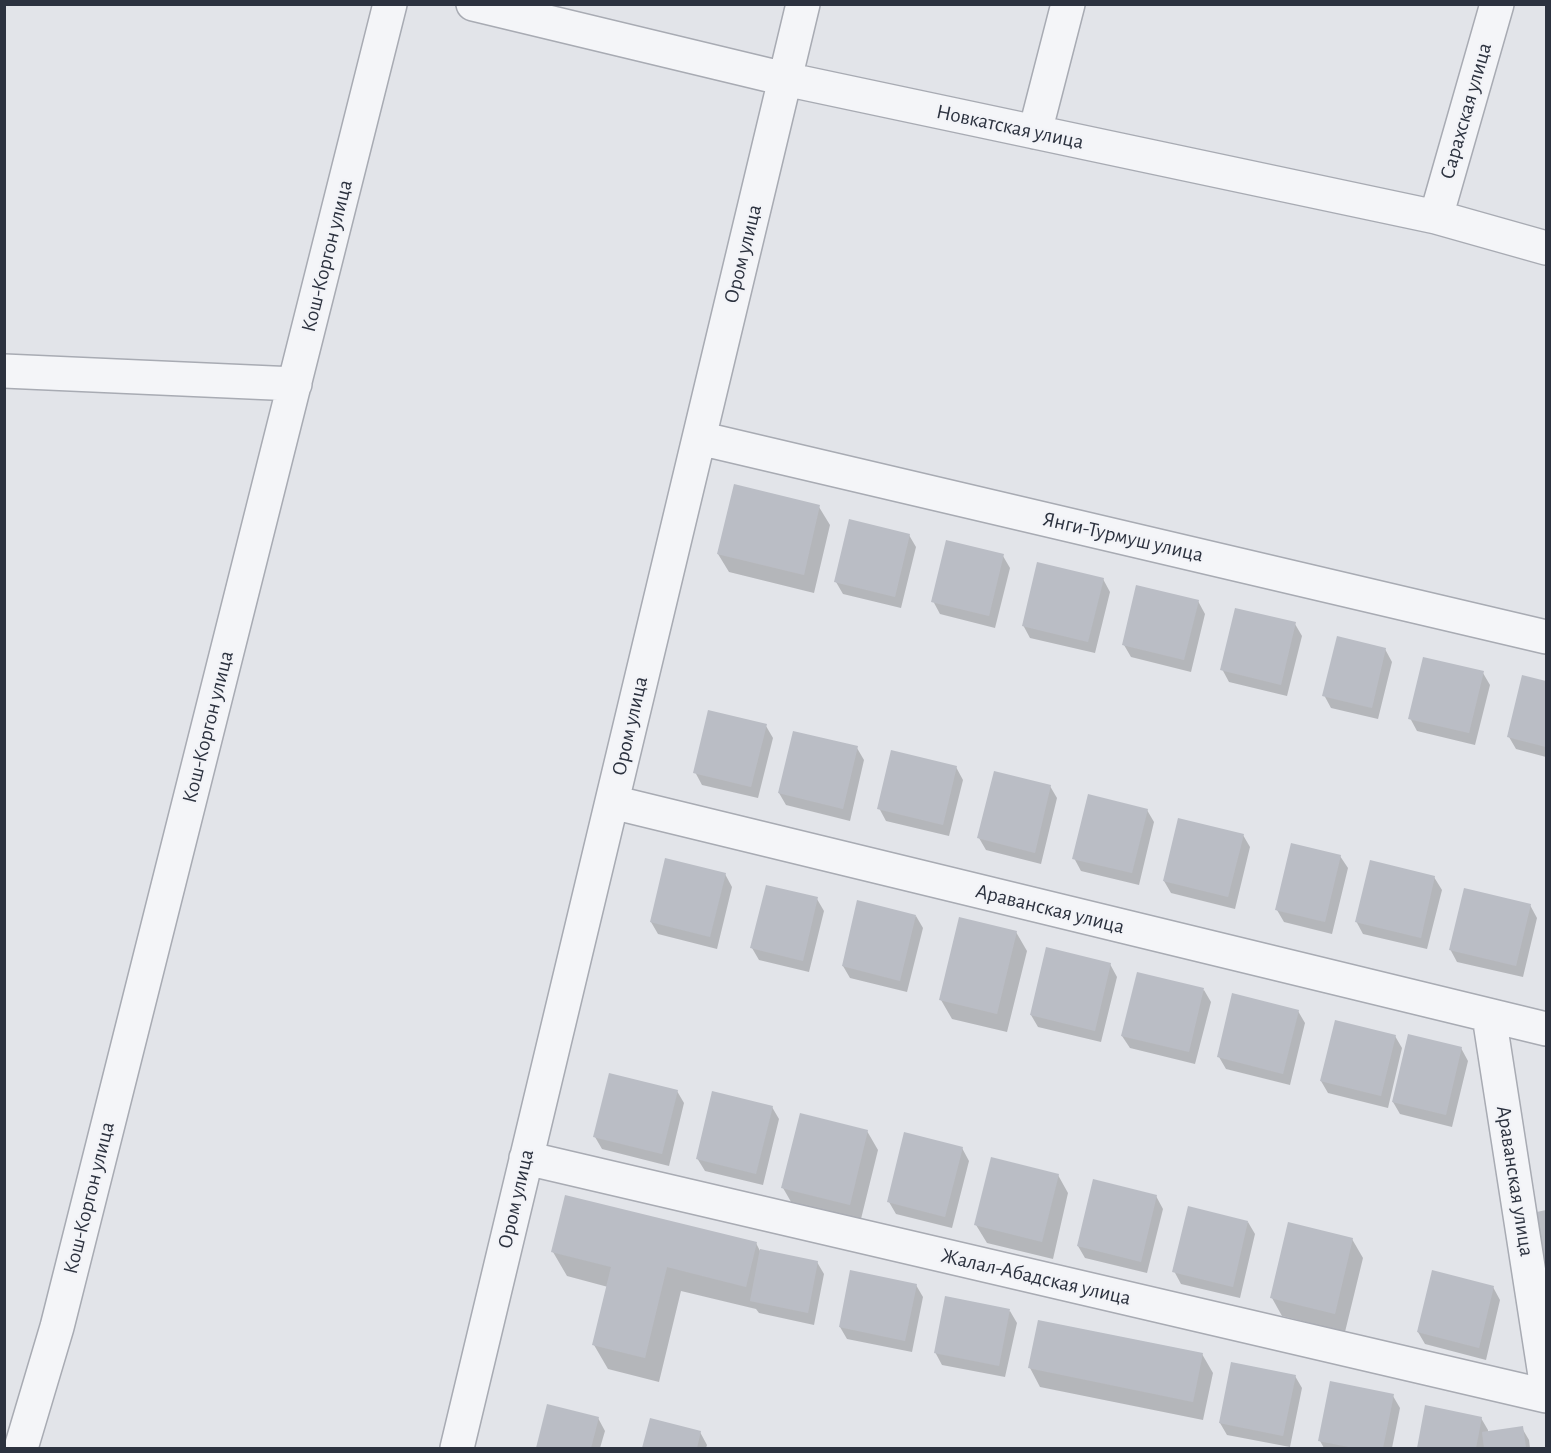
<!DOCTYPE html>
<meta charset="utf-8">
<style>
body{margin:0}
#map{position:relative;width:1551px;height:1453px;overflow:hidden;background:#e2e4e9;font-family:"Alegreya Sans",sans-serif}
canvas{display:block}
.frame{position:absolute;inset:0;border:6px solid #2c323f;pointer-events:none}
</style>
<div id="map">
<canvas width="1551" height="1453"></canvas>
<div class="frame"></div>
</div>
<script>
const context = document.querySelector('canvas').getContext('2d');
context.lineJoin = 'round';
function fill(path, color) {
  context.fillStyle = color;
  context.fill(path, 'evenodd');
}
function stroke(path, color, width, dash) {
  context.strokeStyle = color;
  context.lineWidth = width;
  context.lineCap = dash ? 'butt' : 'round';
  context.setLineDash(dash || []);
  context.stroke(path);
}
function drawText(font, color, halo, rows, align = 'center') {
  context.font = font + ' "Alegreya Sans",sans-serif';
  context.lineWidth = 4.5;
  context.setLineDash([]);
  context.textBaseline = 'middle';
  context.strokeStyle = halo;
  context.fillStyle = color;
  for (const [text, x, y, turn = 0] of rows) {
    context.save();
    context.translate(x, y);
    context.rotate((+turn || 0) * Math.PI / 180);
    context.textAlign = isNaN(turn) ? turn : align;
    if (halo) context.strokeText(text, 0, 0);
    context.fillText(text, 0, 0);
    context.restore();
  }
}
const shadow = new Path2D(`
 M 819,507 L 830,525 L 814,593 L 729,572 L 718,554 Z
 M 909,535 L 916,547 L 901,608 L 843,594 L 836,582 Z
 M 1003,556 L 1010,568 L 995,628 L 940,614 L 933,601 Z
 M 1103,579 L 1110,592 L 1095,653 L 1030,638 L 1023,625 Z
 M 1198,601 L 1205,614 L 1191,672 L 1131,657 L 1124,645 Z
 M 1295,624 L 1302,636 L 1287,696 L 1229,682 L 1222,669 Z
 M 1385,649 L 1392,662 L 1378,719 L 1331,708 L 1324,695 Z
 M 1483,673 L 1490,685 L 1475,745 L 1417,731 L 1410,718 Z
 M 1523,677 L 1546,682 L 1546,757 L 1516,749 L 1509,737 Z
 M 766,726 L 773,738 L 758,798 L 702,785 L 695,772 Z
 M 857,748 L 864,760 L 850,821 L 786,805 L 779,793 Z
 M 956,767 L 963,780 L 949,836 L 886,821 L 879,808 Z
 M 1050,786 L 1057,798 L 1041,864 L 986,850 L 979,838 Z
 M 1147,810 L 1154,822 L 1139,885 L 1081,871 L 1074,858 Z
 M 1243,835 L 1250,847 L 1235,909 L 1171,893 L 1164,881 Z
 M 1340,856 L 1348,868 L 1332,934 L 1284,922 L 1277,910 Z
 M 725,874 L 732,887 L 717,949 L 658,934 L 651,922 Z
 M 1434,877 L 1442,890 L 1427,949 L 1363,934 L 1356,921 Z
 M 817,899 L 824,911 L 809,972 L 759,960 L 752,948 Z
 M 1530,905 L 1537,918 L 1523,977 L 1457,962 L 1450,949 Z
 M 916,916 L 923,928 L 907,992 L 850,978 L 843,966 Z
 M 1016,932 L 1027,951 L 1007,1032 L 952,1019 L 941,1000 Z
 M 1110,964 L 1117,977 L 1101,1042 L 1038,1027 L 1031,1015 Z
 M 1204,990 L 1211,1002 L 1195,1064 L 1130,1048 L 1122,1036 Z
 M 1298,1011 L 1305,1023 L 1290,1085 L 1226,1069 L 1219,1057 Z
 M 1395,1036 L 1402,1048 L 1388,1108 L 1328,1093 L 1321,1081 Z
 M 1461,1048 L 1468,1061 L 1452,1127 L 1400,1114 L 1393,1102 Z
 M 677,1091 L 684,1103 L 669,1166 L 602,1149 L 595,1137 Z
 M 772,1107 L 779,1119 L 763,1185 L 705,1171 L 697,1158 Z
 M 867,1131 L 878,1150 L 860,1223 L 794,1207 L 783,1188 Z
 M 962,1148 L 969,1161 L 952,1228 L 896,1214 L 889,1202 Z
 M 1058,1175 L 1068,1193 L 1053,1259 L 987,1243 L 976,1225 Z
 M 1156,1196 L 1163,1209 L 1147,1273 L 1085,1258 L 1078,1246 Z
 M 1546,1212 L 1546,1286 L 1534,1214 Z
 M 1248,1222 L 1255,1234 L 1240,1298 L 1181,1284 L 1174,1271 Z
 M 1352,1239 L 1363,1258 L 1345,1332 L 1282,1316 L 1272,1298 Z
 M 756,1243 L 760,1251 L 817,1262 L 824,1274 L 814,1325 L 759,1313 L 756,1309 L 681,1291 L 659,1382 L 608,1369 L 594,1345 L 608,1287 L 567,1276 L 553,1252 Z
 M 916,1285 L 923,1297 L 912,1352 L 847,1339 L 840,1327 Z
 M 1493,1287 L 1500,1300 L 1486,1360 L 1425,1344 L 1418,1332 Z
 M 1010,1311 L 1017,1323 L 1005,1377 L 942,1365 L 935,1352 Z
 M 1202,1354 L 1213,1373 L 1203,1420 L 1040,1387 L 1030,1368 Z
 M 1295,1376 L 1302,1388 L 1290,1447 L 1227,1435 L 1220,1423 Z
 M 1393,1396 L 1400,1408 L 1392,1448 L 1324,1448 L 1320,1441 Z
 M 548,1406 L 598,1418 L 605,1431 L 600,1448 L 538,1448 Z
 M 1426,1407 L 1481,1418 L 1488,1430 L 1488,1433 L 1522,1428 L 1529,1440 L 1530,1448 L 1418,1448 Z
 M 651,1420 L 700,1432 L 707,1445 L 706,1448 L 644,1448 Z`);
const building = new Path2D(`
 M 734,484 L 820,505 L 804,575 L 717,554 Z
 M 849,519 L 910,534 L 895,597 L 834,582 Z
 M 946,540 L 1004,554 L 989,616 L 931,602 Z
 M 1037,562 L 1104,578 L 1088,642 L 1022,626 Z
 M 1136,585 L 1199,600 L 1184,660 L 1122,645 Z
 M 1235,608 L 1296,622 L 1281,685 L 1220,670 Z
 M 1337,636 L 1386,648 L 1372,708 L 1322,696 Z
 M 1423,657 L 1484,671 L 1469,733 L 1408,719 Z
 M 1522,675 L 1546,681 L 1546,747 L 1507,737 Z
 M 708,710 L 767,724 L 751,787 L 693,773 Z
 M 793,731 L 858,746 L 843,809 L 778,793 Z
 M 891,750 L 957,766 L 943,825 L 877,809 Z
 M 994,771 L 1051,785 L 1035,853 L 977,838 Z
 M 1088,794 L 1148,809 L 1132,873 L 1072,859 Z
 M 1178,818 L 1244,834 L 1228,897 L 1163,881 Z
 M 1291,843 L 1341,855 L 1325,922 L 1275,910 Z
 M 665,858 L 726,873 L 710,937 L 650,922 Z
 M 1370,860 L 1435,876 L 1421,938 L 1355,922 Z
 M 766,885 L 818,897 L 803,961 L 750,948 Z
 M 1464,888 L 1531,904 L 1516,966 L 1449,950 Z
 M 857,900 L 916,915 L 900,981 L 842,966 Z
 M 959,917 L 1017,931 L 997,1014 L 939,1000 Z
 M 1046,947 L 1111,963 L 1095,1031 L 1030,1015 Z
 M 1137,972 L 1204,988 L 1189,1052 L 1121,1036 Z
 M 1232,993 L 1299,1010 L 1283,1074 L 1217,1057 Z
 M 1335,1020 L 1396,1035 L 1381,1096 L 1320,1081 Z
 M 1408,1034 L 1462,1047 L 1446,1115 L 1392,1102 Z
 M 609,1073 L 678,1090 L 662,1154 L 593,1137 Z
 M 712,1091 L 773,1106 L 756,1174 L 696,1159 Z
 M 800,1113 L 868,1130 L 850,1205 L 781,1188 Z
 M 904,1132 L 963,1147 L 945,1217 L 887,1202 Z
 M 991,1157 L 1059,1174 L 1042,1242 L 974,1225 Z
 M 1093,1179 L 1157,1195 L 1141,1262 L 1077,1246 Z
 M 565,1195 L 757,1242 L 746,1287 L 667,1267 L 645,1358 L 592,1345 L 611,1267 L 551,1252 Z
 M 1188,1206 L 1248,1221 L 1233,1287 L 1172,1272 Z
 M 1546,1210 L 1546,1288 L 1532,1213 Z
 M 1288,1222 L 1353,1238 L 1335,1314 L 1270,1298 Z
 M 760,1249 L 818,1261 L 808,1313 L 750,1301 Z
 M 850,1270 L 917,1284 L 905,1341 L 839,1327 Z
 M 1432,1270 L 1494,1286 L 1479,1348 L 1417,1332 Z
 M 945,1296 L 1010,1309 L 999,1366 L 934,1353 Z
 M 1038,1320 L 1203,1353 L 1193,1402 L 1028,1368 Z
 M 1231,1362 L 1296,1375 L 1283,1436 L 1219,1423 Z
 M 1330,1381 L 1394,1394 L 1383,1448 L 1354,1448 L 1318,1441 Z
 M 547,1404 L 599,1417 L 591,1448 L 536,1448 Z
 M 1425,1405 L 1482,1417 L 1476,1448 L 1417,1448 Z
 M 650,1418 L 701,1431 L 697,1448 L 642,1448 Z
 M 1523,1426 L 1526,1448 L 1484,1448 L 1482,1432 Z`);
const minor = new Path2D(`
 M 473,4 L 785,79 L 1436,217 L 1546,248
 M 1035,132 L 1068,4
 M 1436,217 L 1497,4
 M 4,371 L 295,384
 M 699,438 L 1546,637
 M 612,802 L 1546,1029
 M 1489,1016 L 1546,1382
 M 526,1158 L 1546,1396
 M 21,1448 L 57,1327 L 390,4
 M 457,1448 L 803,4`);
const streetNames = [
 ["Сарахская улица",1466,111,-74],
 ["Новкатская улица",1010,127,12],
 ["Ором улица",743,254,-76],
 ["Кош-Коргон улица",327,256,-76],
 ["Янги-Турмуш улица",1123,537,13],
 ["Ором улица",630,726,-77],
 ["Кош-Коргон улица",208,727,-76],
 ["Араванская улица",1050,909,14],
 ["Араванская улица",1515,1181,81],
 ["Кош-Коргон улица",89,1198,-76],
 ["Ором улица",516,1199,-77],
 ["Жалал-Абадская улица",1036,1277,13]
];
fill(shadow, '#0003');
fill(building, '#babdc5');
stroke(minor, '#a8abb3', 36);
stroke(minor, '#f4f5f8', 33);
drawText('21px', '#2c323f', '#f2f3f7', streetNames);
</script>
